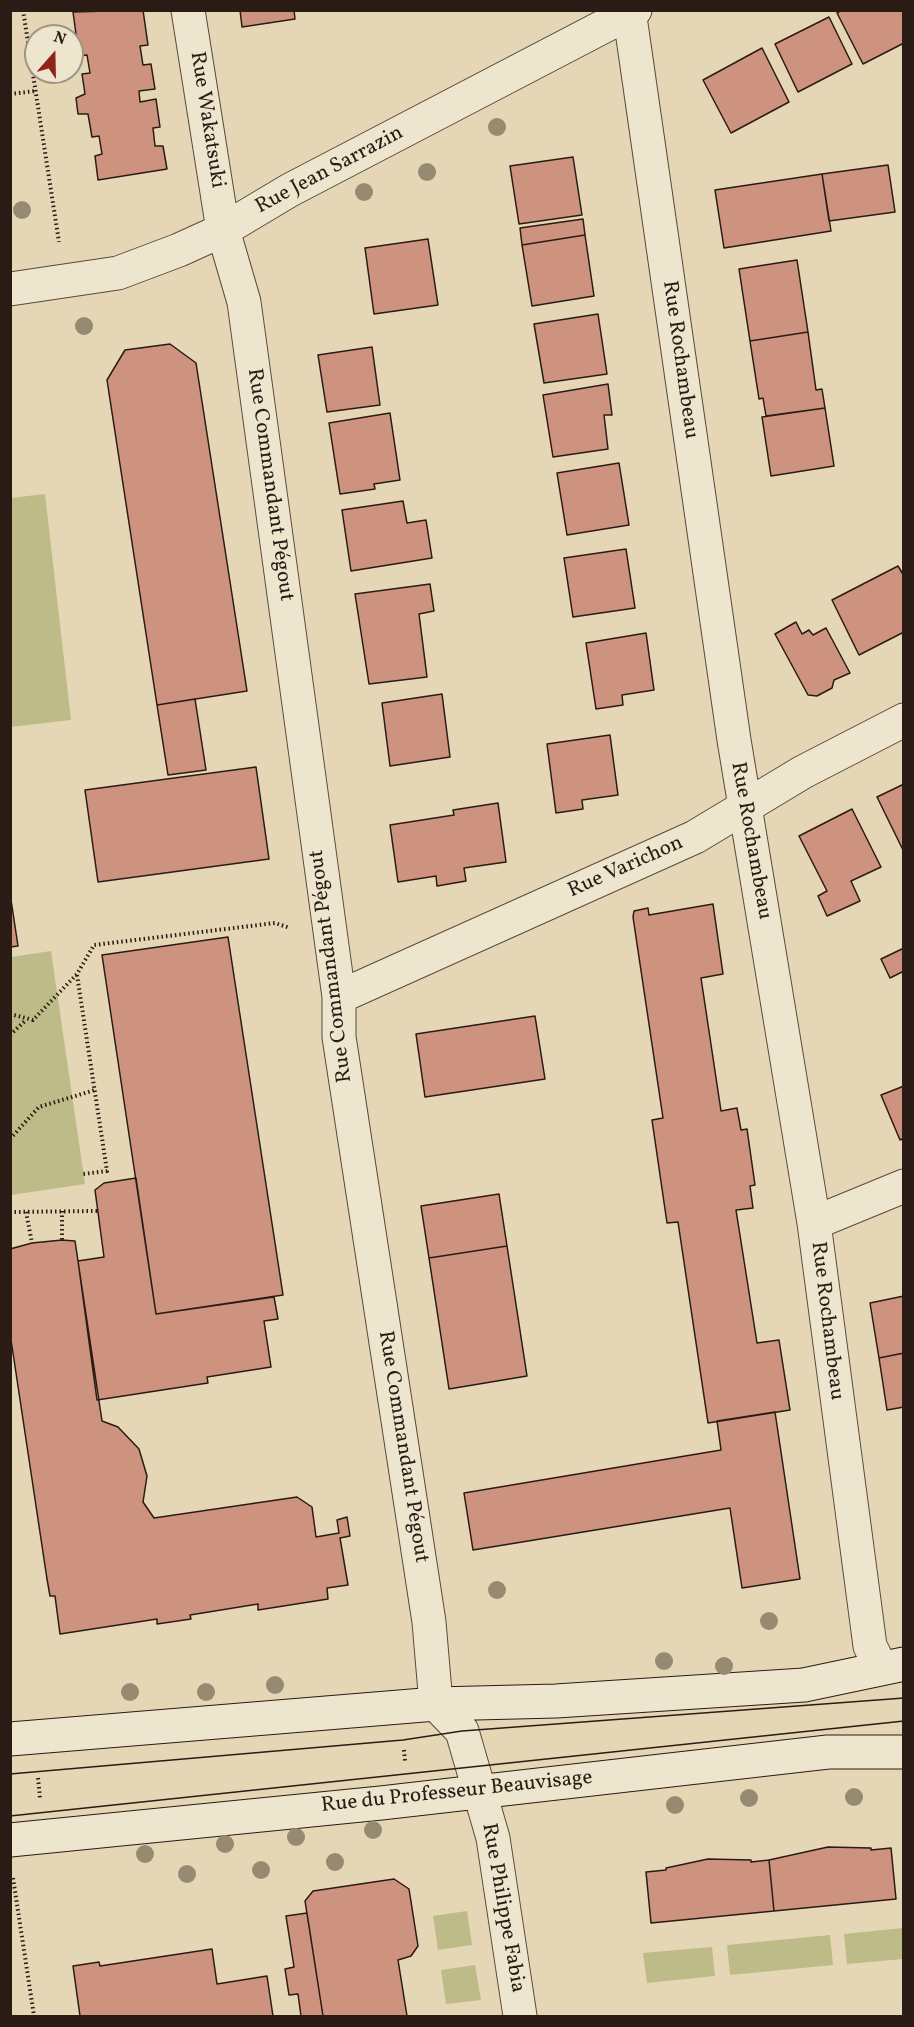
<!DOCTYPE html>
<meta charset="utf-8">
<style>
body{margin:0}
#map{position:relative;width:914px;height:2027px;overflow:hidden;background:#e5d7b5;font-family:Vollkorn,serif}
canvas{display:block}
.frame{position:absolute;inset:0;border:12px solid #2a1b14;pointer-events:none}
.north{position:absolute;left:24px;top:24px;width:60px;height:60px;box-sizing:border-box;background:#eee5cf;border:2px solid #a09484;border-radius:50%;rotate:20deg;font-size:16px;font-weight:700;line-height:24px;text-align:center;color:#2a1b14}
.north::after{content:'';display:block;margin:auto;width:21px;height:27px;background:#8f2418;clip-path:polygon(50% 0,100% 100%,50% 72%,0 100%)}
</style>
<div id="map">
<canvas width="914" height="2027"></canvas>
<div class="frame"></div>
<div class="north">N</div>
</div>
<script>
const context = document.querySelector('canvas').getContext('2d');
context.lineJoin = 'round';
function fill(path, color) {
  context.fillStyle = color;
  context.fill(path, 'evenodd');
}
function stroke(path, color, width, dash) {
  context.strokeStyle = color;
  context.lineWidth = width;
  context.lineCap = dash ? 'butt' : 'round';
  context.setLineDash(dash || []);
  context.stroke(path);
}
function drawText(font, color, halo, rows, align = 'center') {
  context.font = font + ' Vollkorn,serif';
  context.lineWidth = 5;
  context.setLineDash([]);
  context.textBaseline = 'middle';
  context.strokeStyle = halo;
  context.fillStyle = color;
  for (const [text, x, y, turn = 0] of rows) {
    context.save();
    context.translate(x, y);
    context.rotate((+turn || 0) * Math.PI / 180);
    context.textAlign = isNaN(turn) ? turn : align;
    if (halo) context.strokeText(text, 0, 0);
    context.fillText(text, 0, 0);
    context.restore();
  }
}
const green = new Path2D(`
 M 45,494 L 71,720 L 11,727 L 11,498 Z
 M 51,951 L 85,1184 L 11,1195 L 11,957 Z
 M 467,1911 L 472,1945 L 438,1950 L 433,1916 Z
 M 903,1928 L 903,1959 L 847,1964 L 844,1934 Z
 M 830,1935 L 833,1965 L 730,1975 L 727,1945 Z
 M 712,1947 L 715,1976 L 647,1983 L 643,1953 Z
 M 475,1965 L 481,2000 L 446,2004 L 441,1970 Z`);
const building = new Path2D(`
 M 143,10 L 148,45 L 140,46 L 143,65 L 151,64 L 155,89 L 139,91 L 140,102 L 156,99 L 160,127 L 153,128 L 155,146 L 163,146 L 167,169 L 98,180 L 95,156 L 102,154 L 99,136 L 92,137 L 88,114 L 78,114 L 76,98 L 85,94 L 82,74 L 90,73 L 87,55 L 79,56 L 73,12 Z
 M 240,10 L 294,10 L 295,19 L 242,27 Z
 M 842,10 L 904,10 L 904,43 L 863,64 L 837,13 Z
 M 829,17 L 852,64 L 798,92 L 775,44 Z
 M 762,48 L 789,102 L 731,133 L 703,80 Z
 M 573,157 L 582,215 L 519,224 L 510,166 Z
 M 888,165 L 895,212 L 829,221 L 822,174 Z
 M 822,174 L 831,231 L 724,248 L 715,190 Z
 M 583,219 L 585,235 L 522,245 L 520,228 Z
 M 585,235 L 594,296 L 532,306 L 522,245 Z
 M 428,239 L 438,305 L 374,314 L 365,248 Z
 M 797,260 L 808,332 L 750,341 L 739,269 Z
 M 598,314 L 607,374 L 544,383 L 534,324 Z
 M 808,332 L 816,390 L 822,389 L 825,408 L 766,416 L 763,398 L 759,399 L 750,341 Z
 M 170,344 L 196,363 L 247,691 L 157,705 L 107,380 L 125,350 Z
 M 372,347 L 380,405 L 327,412 L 318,355 Z
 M 608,384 L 612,415 L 604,415 L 608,449 L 553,457 L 543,395 Z
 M 825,408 L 834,466 L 771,476 L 762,417 Z
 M 390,413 L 400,480 L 374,484 L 375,489 L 340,494 L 329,423 Z
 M 619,463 L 629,525 L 567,535 L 557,473 Z
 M 403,501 L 407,523 L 426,520 L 432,558 L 351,571 L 342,510 Z
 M 626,549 L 635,608 L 573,617 L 564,558 Z
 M 898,566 L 904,576 L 904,632 L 859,655 L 832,600 Z
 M 430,584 L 434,611 L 419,614 L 427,677 L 369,684 L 355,594 Z
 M 796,622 L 802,634 L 809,630 L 813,635 L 826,628 L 850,673 L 834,680 L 832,688 L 817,696 L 808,695 L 775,634 Z
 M 646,633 L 654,690 L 622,695 L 623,705 L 596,709 L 586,643 Z
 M 442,694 L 450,757 L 390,766 L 382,703 Z
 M 195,699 L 206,770 L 168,775 L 157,705 Z
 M 610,735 L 618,795 L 582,800 L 583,809 L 556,813 L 547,744 Z
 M 256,767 L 269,859 L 98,882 L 85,790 Z
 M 904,784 L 904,850 L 903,850 L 877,797 Z
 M 498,803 L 506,862 L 464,868 L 466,881 L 437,886 L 436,876 L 398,882 L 390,825 L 454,815 L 453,810 Z
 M 852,809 L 881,867 L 851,881 L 860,901 L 827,916 L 818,896 L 827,891 L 799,836 Z
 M 10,893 L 18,946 L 10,947 Z
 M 713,904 L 723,974 L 701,978 L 721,1111 L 737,1108 L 741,1130 L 747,1129 L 755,1185 L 750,1186 L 753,1208 L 736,1210 L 757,1343 L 779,1340 L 790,1410 L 708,1423 L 678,1222 L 667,1223 L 652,1120 L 663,1118 L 633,917 L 634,911 L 648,908 L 649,915 Z
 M 228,937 L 283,1295 L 156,1314 L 102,955 Z
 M 904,948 L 904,971 L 890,978 L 881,959 Z
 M 535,1016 L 545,1079 L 425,1097 L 416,1034 Z
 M 904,1086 L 904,1138 L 900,1140 L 881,1095 Z
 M 136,1178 L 156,1314 L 274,1297 L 278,1319 L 264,1321 L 271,1367 L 207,1377 L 208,1383 L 97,1400 L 78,1261 L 104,1257 L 95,1190 L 104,1183 Z
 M 499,1194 L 507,1246 L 429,1258 L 421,1206 Z
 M 62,1240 L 75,1241 L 102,1421 L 118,1427 L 139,1449 L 147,1476 L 143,1502 L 154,1518 L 297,1497 L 312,1507 L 316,1537 L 339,1533 L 337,1520 L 347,1517 L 350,1536 L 340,1538 L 348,1585 L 327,1588 L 328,1599 L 258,1610 L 258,1604 L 190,1615 L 191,1619 L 157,1624 L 157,1619 L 60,1634 L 55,1596 L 50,1596 L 47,1579 L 10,1333 L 10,1249 L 32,1243 Z
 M 507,1246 L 527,1376 L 449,1389 L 429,1258 Z
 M 904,1296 L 904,1353 L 879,1358 L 870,1303 Z
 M 904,1353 L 904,1407 L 887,1410 L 879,1358 Z
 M 775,1412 L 800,1579 L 742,1588 L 730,1508 L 473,1550 L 464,1493 L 721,1450 L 717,1421 Z
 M 828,1847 L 871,1848 L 871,1850 L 891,1848 L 896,1899 L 774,1911 L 769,1860 Z
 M 708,1859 L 751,1860 L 751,1862 L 769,1860 L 774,1911 L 651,1923 L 646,1872 L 666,1870 L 666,1868 Z
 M 394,1879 L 409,1889 L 418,1946 L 411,1956 L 398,1960 L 407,2016 L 323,2016 L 305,1901 L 313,1891 Z
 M 307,1913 L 323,2016 L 301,2016 L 298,1994 L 289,1995 L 285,1969 L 294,1967 L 286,1916 Z
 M 212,1949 L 217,1984 L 267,1976 L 273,2016 L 80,2016 L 73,1966 L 99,1962 L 100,1966 Z`);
const path = new Path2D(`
 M 23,10 L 59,242
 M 10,94 L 35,91
 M 77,975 L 107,1171 L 83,1174
 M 10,1014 L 33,1020 L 77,974 L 94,945 L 275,923 L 290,928
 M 10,1035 L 26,1020
 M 10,1139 L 39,1107 L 95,1090
 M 62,1211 L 62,1240
 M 10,1212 L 97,1211
 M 26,1212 L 32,1243
 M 404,1750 L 405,1761
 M 38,1778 L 40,1798
 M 13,1878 L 34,2016`);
const street = new Path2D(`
 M 188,10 L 223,230 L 244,302 L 339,997 L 339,1037 L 429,1622 L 436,1704 L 462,1731 L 493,1838 L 520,2016
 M 629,10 L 734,740 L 814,1223 L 870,1646 L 881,1668
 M 10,289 L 118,273 L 179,250 L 223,230 L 290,190 L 635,10
 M 339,997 L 695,837 L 803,772 L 904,720
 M 814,1223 L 904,1186`);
const secondary = new Path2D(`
 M 10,1739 L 436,1704 L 556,1701 L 804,1685 L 904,1664
 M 10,1840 L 381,1803 L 828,1752 L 904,1752`);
const tram = new Path2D(`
 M 10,1774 L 403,1740 L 462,1731 L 904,1698
 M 10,1816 L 904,1721`);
const trees = [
 [497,127],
 [427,172],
 [364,192],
 [22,210],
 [84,326],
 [497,1590],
 [769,1621],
 [664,1661],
 [724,1666],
 [275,1685],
 [130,1692],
 [206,1692],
 [854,1797],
 [749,1798],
 [675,1805],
 [373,1830],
 [296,1837],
 [225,1844],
 [145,1854],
 [335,1862],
 [261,1870],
 [187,1874]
];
const streetNames = [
 ["Rue Wakatsuki",206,120,81],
 ["Rue Jean Sarrazin",330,171,-28],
 ["Rue Rochambeau",679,360,82],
 ["Rue Commandant Pégout",269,485,82],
 ["Rue Rochambeau",750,841,80],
 ["Rue Varichon",626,868,-24],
 ["Rue Commandant Pégout",332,966,-97],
 ["Rue Rochambeau",826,1321,83],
 ["Rue Commandant Pégout",402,1447,81],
 ["Rue du Professeur Beauvisage",457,1793,-6],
 ["Rue Philippe Fabia",502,1908,80]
];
fill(green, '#bdbc88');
fill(building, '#ce937f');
stroke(building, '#2a1b14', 1.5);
stroke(street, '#594a3c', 35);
stroke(secondary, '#2a1b14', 35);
stroke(path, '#2a1b14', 4, [1.5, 3]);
stroke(street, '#eee5cf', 33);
stroke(secondary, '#eee5cf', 33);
stroke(tram, '#2a1b14', 1.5);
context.fillStyle = '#968a70';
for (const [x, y] of trees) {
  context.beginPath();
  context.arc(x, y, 9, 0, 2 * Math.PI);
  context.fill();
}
drawText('21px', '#2a1b14', '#eee5cf', streetNames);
</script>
